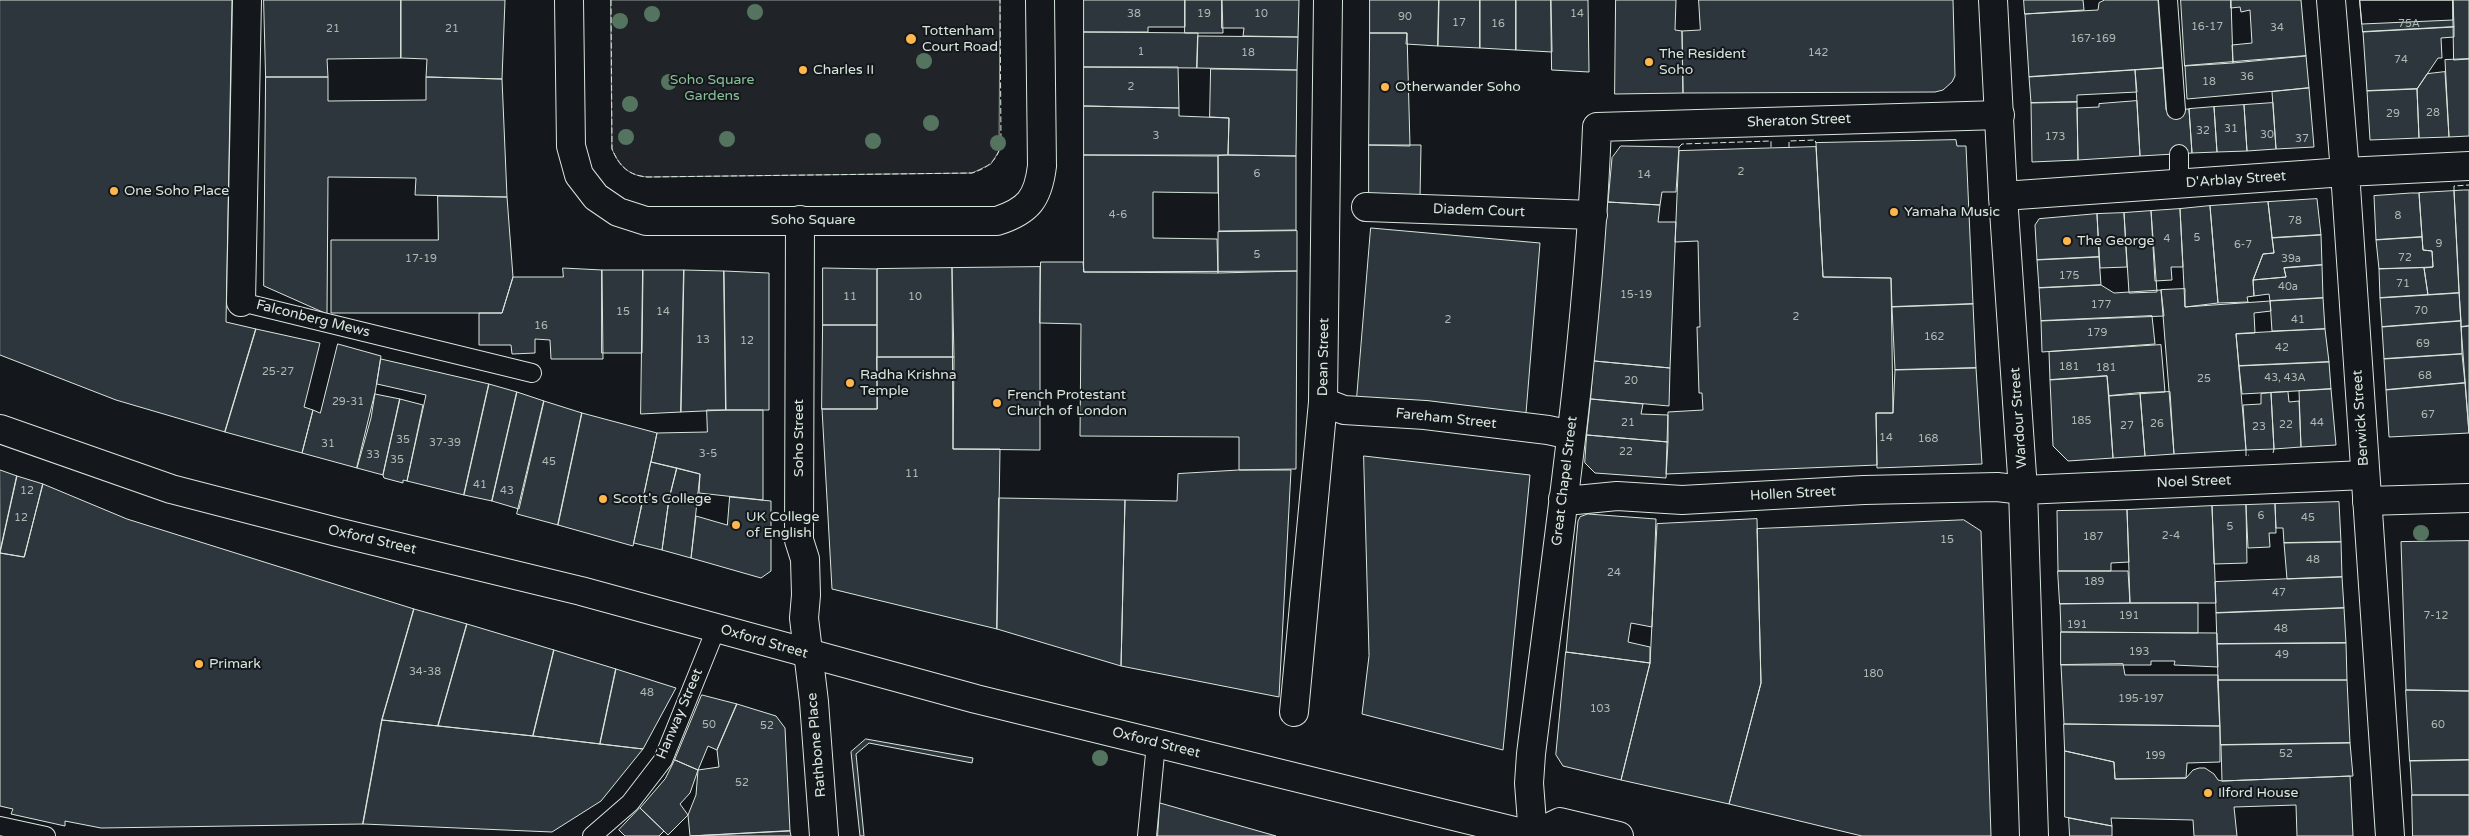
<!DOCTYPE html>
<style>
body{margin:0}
canvas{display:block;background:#14181c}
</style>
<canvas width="2469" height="836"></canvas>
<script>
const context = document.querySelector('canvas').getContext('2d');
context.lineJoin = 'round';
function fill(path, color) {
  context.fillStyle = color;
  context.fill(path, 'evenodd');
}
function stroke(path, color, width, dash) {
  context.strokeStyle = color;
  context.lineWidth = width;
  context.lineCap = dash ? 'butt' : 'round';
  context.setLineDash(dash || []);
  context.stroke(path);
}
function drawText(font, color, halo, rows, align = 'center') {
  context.font = font + ' "Varela Round",sans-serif';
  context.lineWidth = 4;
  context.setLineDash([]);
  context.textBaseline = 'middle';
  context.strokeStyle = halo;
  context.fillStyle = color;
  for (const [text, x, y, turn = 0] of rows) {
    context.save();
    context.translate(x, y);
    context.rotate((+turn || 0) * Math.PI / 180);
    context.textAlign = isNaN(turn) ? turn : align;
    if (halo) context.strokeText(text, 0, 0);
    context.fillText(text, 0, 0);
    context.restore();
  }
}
const green = new Path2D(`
 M 611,0 L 1000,0 L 999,151 L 991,164 L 972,173 L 648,177 C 629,176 619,166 612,149 Z`);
const building = new Path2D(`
 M 0,0 L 232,0 L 226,322 L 256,329 L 225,432 L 116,400 L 0,355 Z
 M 264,0 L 401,0 L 401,58 L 327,59 L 328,77 L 266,77 Z
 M 401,0 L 505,0 L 502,79 L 426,77 L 427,59 L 401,58 Z
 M 1084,0 L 1185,0 L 1185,27 L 1148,27 L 1148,32 L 1084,32 Z
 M 1185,0 L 1222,0 L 1223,33 L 1185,33 Z
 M 1222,0 L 1299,0 L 1298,37 L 1243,36 L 1244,28 L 1222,28 Z
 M 1370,0 L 1439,0 L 1438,46 L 1406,44 L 1407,33 L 1370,33 Z
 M 1439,0 L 1480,0 L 1480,48 L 1438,46 Z
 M 1480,0 L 1516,0 L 1516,50 L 1480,48 Z
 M 1516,0 L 1551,0 L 1552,52 L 1516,50 Z
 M 1551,0 L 1588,0 L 1589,72 L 1552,70 Z
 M 1616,0 L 1676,0 L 1675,30 L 1682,31 L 1683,93 L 1615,94 Z
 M 1699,0 L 1953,0 L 1955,76 L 1952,82 L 1943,90 L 1935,92 L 1683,93 L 1682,31 L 1700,30 Z
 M 2024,0 L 2083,0 L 2084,10 L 2025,14 Z
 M 2105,0 L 2158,0 L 2163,68 L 2029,77 L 2025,14 L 2098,10 L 2099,3 Z
 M 2181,0 L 2231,0 L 2233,63 L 2185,66 Z
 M 2231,0 L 2301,0 L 2306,56 L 2233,63 L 2232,45 L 2252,43 L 2250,10 L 2241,12 L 2240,7 L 2231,8 Z
 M 2360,0 L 2453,0 L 2453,20 L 2362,24 Z
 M 2360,0 L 2453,0 L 2454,27 L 2363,32 Z
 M 2453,0 L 2469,0 L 2469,59 L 2454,60 Z
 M 2454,27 L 2454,37 L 2441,38 L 2442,58 L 2438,58 L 2417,89 L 2367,91 L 2363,32 Z
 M 1084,32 L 1198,33 L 1197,68 L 1084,67 Z
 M 1370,33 L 1407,33 L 1410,146 L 1369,145 Z
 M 1198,36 L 1298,37 L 1297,70 L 1197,68 Z
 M 2306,56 L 2309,88 L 2187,99 L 2185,66 Z
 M 2469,59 L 2469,136 L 2449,137 L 2445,60 Z
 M 1084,67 L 1178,67 L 1179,108 L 1084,106 Z
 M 2163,68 L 2166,110 L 2189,109 L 2192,153 L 2140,156 L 2135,70 Z
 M 1211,69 L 1297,70 L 1296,156 L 1228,155 L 1229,118 L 1210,117 Z
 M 2135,70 L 2137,92 L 2077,95 L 2077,102 L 2031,103 L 2029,77 Z
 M 2445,72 L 2449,137 L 2419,138 L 2417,89 L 2427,74 Z
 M 266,77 L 328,77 L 328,101 L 426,100 L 426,77 L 502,79 L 507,197 L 415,195 L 416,178 L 328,177 L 327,314 L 264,286 Z
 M 2309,88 L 2314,147 L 2276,149 L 2272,92 Z
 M 2417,89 L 2419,138 L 2370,140 L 2367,91 Z
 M 2137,101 L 2140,156 L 2078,160 L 2077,108 L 2099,107 L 2099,104 Z
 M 2077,102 L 2078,160 L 2032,162 L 2031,103 Z
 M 2273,103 L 2276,149 L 2247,151 L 2244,105 Z
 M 2244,105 L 2247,151 L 2217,152 L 2214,107 Z
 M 1084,106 L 1179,108 L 1179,116 L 1229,118 L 1228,155 L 1084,155 Z
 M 2214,107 L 2217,152 L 2192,153 L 2189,109 Z
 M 1956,140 L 1957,146 L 1966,146 L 1973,304 L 1892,307 L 1891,278 L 1823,277 L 1816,143 Z
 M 1369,145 L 1421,145 L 1420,197 L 1369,196 Z
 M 1621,146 L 1679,147 L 1676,192 L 1662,192 L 1660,205 L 1608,202 L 1612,158 Z
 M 1816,147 L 1823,277 L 1891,278 L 1893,413 L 1876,413 L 1877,465 L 1666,474 L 1668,412 L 1703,410 L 1702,393 L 1699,393 L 1697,327 L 1700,327 L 1698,241 L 1675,242 L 1679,151 Z
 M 1084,155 L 1218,156 L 1218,193 L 1153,192 L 1153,238 L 1217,239 L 1218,273 L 1084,272 Z
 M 1228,155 L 1296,156 L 1296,230 L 1219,231 L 1218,156 Z
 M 2464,190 L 2469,190 L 2469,326 L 2461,327 L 2454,191 Z
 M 2454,191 L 2459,293 L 2428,295 L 2424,268 L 2433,267 L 2432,251 L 2423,250 L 2419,193 Z
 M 2411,193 L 2419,193 L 2422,237 L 2376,240 L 2374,196 Z
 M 438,196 L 507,197 L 513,277 L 502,313 L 331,313 L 331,240 L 438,240 Z
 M 2317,199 L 2321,235 L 2272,238 L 2268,202 Z
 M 1608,202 L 1660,205 L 1658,222 L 1676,222 L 1670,368 L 1594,361 Z
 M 2268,202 L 2274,253 L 2263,254 L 2253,280 L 2254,296 L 2247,297 L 2248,302 L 2218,303 L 2210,206 Z
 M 2210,206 L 2218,303 L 2185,307 L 2180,209 Z
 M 2180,209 L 2183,267 L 2171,267 L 2172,280 L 2155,281 L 2151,211 Z
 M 2151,211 L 2157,292 L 2129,293 L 2124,213 Z
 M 2124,213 L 2127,267 L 2100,268 L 2097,214 Z
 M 2097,214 L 2099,257 L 2037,260 L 2035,225 L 2039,219 Z
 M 1371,228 L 1540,243 L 1526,413 L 1357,398 Z
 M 1297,231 L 1297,271 L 1218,273 L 1218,232 Z
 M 2321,235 L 2322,265 L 2284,268 L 2286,277 L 2253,280 L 2263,254 L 2274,253 L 2272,238 Z
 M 2422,237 L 2423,250 L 2432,251 L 2433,267 L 2379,269 L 2376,240 Z
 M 2099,257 L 2101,285 L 2039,288 L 2037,260 Z
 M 1041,262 L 1083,262 L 1084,272 L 1297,271 L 1296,469 L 1239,470 L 1239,437 L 1080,436 L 1081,324 L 1040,323 Z
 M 2322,265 L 2323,298 L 2270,301 L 2269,294 L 2254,296 L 2253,280 L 2286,277 L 2284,268 Z
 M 1040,267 L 1040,450 L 953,449 L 952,268 Z
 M 563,268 L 602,270 L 603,359 L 551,359 L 550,340 L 535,339 L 535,353 L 512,354 L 511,345 L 479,345 L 479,313 L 502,313 L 513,277 L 563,277 Z
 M 823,268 L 877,269 L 877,325 L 823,325 Z
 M 952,268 L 954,357 L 877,357 L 877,269 Z
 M 2424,268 L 2428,295 L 2380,298 L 2379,269 Z
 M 602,270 L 643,270 L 642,353 L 602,353 Z
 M 643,270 L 684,270 L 681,412 L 641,414 Z
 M 684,270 L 724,271 L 726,410 L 681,412 Z
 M 724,271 L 769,273 L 769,410 L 726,410 Z
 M 2101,285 L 2114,293 L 2161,290 L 2164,316 L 2041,321 L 2039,288 Z
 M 2185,289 L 2185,307 L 2270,301 L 2271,311 L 2254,313 L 2255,333 L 2236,334 L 2246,450 L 2174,454 L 2161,290 Z
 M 2459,293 L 2461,321 L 2382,327 L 2380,298 Z
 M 2323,298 L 2325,329 L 2272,331 L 2270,301 Z
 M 1973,304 L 1976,368 L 1895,370 L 1892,307 Z
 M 2152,316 L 2155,344 L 2042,352 L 2041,321 Z
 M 2461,321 L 2462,354 L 2384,359 L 2382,327 Z
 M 823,325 L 877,325 L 877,409 L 822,409 Z
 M 2469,326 L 2469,433 L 2461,327 Z
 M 256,329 L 320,343 L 304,407 L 313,410 L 302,453 L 225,432 Z
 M 2325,329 L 2329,362 L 2239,366 L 2236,334 Z
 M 338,344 L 381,356 L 371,418 L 357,468 L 302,453 L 313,410 L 320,413 Z
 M 2161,345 L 2165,392 L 2109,396 L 2107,376 L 2050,380 L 2049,352 Z
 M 2462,354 L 2465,383 L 2386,390 L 2384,359 Z
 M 877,357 L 954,357 L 953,449 L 1000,449 L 997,629 L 832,589 L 822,409 L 877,409 Z
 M 381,359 L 489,384 L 464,495 L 407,481 L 426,395 L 377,384 Z
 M 1594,361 L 1670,368 L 1669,406 L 1591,399 Z
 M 2329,362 L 2331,389 L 2242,394 L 2239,366 Z
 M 1976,368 L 1982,464 L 1877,468 L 1876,413 L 1893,413 L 1895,370 Z
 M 2107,376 L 2113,458 L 2068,461 L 2053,446 L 2050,380 Z
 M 2465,383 L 2469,433 L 2389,437 L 2386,390 Z
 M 489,384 L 517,392 L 492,501 L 464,495 Z
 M 2331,389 L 2336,445 L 2301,447 L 2299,391 Z
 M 517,392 L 544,401 L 519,509 L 492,501 Z
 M 2170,392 L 2174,454 L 2145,456 L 2140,393 Z
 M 2288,392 L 2289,402 L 2299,401 L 2301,447 L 2274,449 L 2271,393 Z
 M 2140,393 L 2145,456 L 2113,458 L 2109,396 Z
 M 2271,393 L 2274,449 L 2246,450 L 2243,405 L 2261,404 L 2261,394 Z
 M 375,394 L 400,399 L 383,475 L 357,468 Z
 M 400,399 L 423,405 L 407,481 L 403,480 L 403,483 L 384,478 L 383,475 Z
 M 1591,399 L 1643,404 L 1641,414 L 1668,415 L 1668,442 L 1587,435 Z
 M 544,401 L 582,413 L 558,525 L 517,514 Z
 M 707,410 L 763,410 L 763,500 L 699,493 L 700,474 L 651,462 L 657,433 L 707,432 Z
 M 582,413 L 657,433 L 633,546 L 558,525 Z
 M 1587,435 L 1668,442 L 1666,478 L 1595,473 L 1585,463 Z
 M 1364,456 L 1530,475 L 1503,750 L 1362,714 L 1369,656 Z
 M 651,462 L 677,468 L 669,499 L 662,550 L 634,543 Z
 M 677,468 L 700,474 L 691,558 L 662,550 L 669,499 Z
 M 0,470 L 17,476 L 0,553 Z
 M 1239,470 L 1291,470 L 1279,697 L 1121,666 L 1125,500 L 1177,501 L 1178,474 Z
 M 17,476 L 43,484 L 24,557 L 0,553 Z
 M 43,484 L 127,519 L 414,609 L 382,720 L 363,824 L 101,828 L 65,821 L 65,826 L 11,814 L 13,809 L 0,806 L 0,553 L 24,557 Z
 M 730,497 L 771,501 L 771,571 L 761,578 L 691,558 L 696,516 L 727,525 Z
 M 999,498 L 1125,500 L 1121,666 L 997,629 Z
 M 2339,502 L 2341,542 L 2284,543 L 2283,528 L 2276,528 L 2275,504 Z
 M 2275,504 L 2276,533 L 2269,533 L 2270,547 L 2248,548 L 2246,505 Z
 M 2246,505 L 2247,563 L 2214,564 L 2212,506 Z
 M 2212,506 L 2216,603 L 2130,603 L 2127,510 Z
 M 2127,510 L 2129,562 L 2111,563 L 2111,571 L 2058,571 L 2057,511 Z
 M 1588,514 L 1656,519 L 1652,627 L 1631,623 L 1628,642 L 1650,647 L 1650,663 L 1566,652 L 1578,521 L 1580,517 Z
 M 1757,519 L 1761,683 L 1729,804 L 1621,780 L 1650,663 L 1657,524 Z
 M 1964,520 L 1981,531 L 1991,836 L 1862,836 L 1729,804 L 1761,683 L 1757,529 Z
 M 2469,541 L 2469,691 L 2406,690 L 2401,542 Z
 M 2341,542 L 2342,577 L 2287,579 L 2284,543 Z
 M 2058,571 L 2128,571 L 2130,603 L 2060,604 Z
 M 2342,577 L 2344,608 L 2216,613 L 2215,582 Z
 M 2198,603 L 2198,633 L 2061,632 L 2060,604 Z
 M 2344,608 L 2346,643 L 2217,644 L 2216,613 Z
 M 414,609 L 467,624 L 438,726 L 382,720 Z
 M 467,624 L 554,650 L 533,736 L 438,726 Z
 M 2061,632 L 2217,633 L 2218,667 L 2174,665 L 2175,661 L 2151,661 L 2151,665 L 2061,665 Z
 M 2346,643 L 2347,680 L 2218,680 L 2217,644 Z
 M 554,650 L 616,669 L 600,744 L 533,736 Z
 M 1566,652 L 1650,663 L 1621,780 L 1563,766 L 1556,755 Z
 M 2123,664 L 2125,675 L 2218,675 L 2220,726 L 2064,724 L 2061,665 Z
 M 616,669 L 676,688 L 643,749 L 600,744 Z
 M 2218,680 L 2347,680 L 2350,743 L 2221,745 Z
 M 2406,690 L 2469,691 L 2469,760 L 2410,761 Z
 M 702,695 L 737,704 L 717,750 L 708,746 L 698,770 L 675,760 Z
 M 737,704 L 776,716 L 785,728 L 790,831 L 690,836 L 688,815 L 696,795 L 698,770 L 719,767 L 717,750 Z
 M 382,720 L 533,736 L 643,749 L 601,801 L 552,832 L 363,824 Z
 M 2064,724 L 2220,726 L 2220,762 L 2187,763 L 2186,778 L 2115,779 L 2114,762 L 2065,751 Z
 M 866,739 L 973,758 L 972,763 L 869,743 L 856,754 L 864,836 L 860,836 L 851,752 Z
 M 2350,743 L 2353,776 L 2222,781 L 2221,745 Z
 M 2065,751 L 2114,762 L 2115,779 L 2186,778 L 2193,770 L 2199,768 L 2205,768 L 2214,774 L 2218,780 L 2222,781 L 2350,776 L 2353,836 L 2297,836 L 2296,805 L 2234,807 L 2237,836 L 2194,836 L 2193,820 L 2111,818 L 2112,826 L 2065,817 Z
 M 675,760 L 698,770 L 690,793 L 680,804 L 688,815 L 668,835 L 640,808 L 665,779 Z
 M 2469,760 L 2469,795 L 2412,795 L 2410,761 Z
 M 2412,795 L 2469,795 L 2469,836 L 2413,836 Z
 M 1160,803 L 1276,836 L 1158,836 Z
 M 640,808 L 664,831 L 659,836 L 625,836 L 619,830 Z
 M 2069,818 L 2112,826 L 2112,836 L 2070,836 Z
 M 790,831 L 791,836 L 691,836 Z`);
const lane = new Path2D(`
 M 2168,0 L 2176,110
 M 2179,154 L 2179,184
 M 241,302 L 532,373
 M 0,826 L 46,836
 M 592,836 L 630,803 L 663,760 L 716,629
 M 1147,836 L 1156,744`);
const street = new Path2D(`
 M 569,0 L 571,146 L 579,175 L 596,197 L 618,212 L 646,221 L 997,221 C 1028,211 1038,199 1042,166 L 1040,0
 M 2331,0 L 2345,172 L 2390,836
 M 2003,196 L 2345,172 L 2469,166
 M 1366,207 L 1593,215
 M 800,220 L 799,540 L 805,559 L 806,595 L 804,618 L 814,702 L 824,836
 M 241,302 L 247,0
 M 1323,402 L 1344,410 L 1425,415 L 1548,430 L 1571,435
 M 1563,499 L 1576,500 L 1617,496 L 1682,500 L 1864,490 L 1997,487 L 2023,490
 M 1294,712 L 1323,402 L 1328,0
 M 1533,836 L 1529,783 L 1531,754 C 1557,546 1589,337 1597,127 L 2000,115`);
const secondary = new Path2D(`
 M 1993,0 L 2003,196 L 2023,490 L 2034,836
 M 2023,490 L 2365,475
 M 2367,501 L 2469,498`);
const primary = new Path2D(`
 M 0,429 L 171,489 L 337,532 L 581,591 L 976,699 L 1535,836
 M 1533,835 L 1560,822 L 1619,836`);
const fence = new Path2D(`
 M 611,0 L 612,149 C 619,166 629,176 648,177 L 972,173 C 988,168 998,160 1001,143 L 1000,0
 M 1679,147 L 1682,144 L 1771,141 L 1771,148
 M 1789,148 L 1789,141 L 1815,140 L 1816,143
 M 2454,191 L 2454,186 L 2469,185
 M 2246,450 L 2246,456 L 2249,455
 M 2273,453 L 2274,449`);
const trees = [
 [755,12],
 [652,14],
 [620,21],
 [924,61],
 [669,82],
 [630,104],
 [931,123],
 [626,137],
 [727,139],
 [873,141],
 [998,143],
 [2421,533],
 [1100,758]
];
const markers = [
 [911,39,6,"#ffb74d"],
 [1649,62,5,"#ffb74d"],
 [803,70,5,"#ffb74d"],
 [1385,87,5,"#ffb74d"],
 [114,191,5,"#ffb74d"],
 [1894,212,5,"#ffb74d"],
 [2067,241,5,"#ffb74d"],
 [850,383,5,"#ffb74d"],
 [997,403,5,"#ffb74d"],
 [603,499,5,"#ffb74d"],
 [736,525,5,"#ffb74d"],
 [199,664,5,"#ffb74d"],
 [2208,793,5,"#ffb74d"]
];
const numberNames = [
 ["38",1134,14],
 ["19",1204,14],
 ["10",1261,14],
 ["14",1577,14],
 ["90",1405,17],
 ["17",1459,23],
 ["16",1498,24],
 ["75A",2409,24],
 ["16-17",2207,27],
 ["34",2277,28],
 ["21",333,29],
 ["21",452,29],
 ["167-169",2093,39],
 ["1",1141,52],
 ["18",1248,53],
 ["142",1818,53],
 ["74",2401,60],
 ["36",2247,77],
 ["18",2209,82],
 ["2",1131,87],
 ["28",2433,113],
 ["29",2393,114],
 ["31",2231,129],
 ["32",2203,131],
 ["30",2267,135],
 ["3",1156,136],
 ["173",2055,137],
 ["37",2302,139],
 ["2",1741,172],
 ["6",1257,174],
 ["14",1644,175],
 ["4-6",1118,215],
 ["8",2398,216],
 ["78",2295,221],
 ["5",2197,238],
 ["4",2167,239],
 ["9",2439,244],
 ["6-7",2243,245],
 ["5",1257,255],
 ["72",2405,258],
 ["17-19",421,259],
 ["39a",2291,259],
 ["175",2069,276],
 ["71",2403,284],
 ["40a",2288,287],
 ["15-19",1636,295],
 ["11",850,297],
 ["10",915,297],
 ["177",2101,305],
 ["70",2421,311],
 ["15",623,312],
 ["14",663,312],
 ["2",1796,317],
 ["2",1448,320],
 ["41",2298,320],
 ["16",541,326],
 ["179",2097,333],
 ["162",1934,337],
 ["13",703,340],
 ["12",747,341],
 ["69",2423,344],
 ["42",2282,348],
 ["181",2069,367],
 ["181",2106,368],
 ["25-27",278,372],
 ["68",2425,376],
 ["43, 43A",2285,378],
 ["25",2204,379],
 ["20",1631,381],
 ["29-31",348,402],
 ["67",2428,415],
 ["185",2081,421],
 ["21",1628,423],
 ["44",2317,423],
 ["26",2157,424],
 ["22",2286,425],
 ["27",2127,426],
 ["23",2259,427],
 ["14",1886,438],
 ["168",1928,439],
 ["35",403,440],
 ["37-39",445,443],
 ["31",328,444],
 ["22",1626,452],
 ["3-5",708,454],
 ["33",373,455],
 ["35",397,460],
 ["45",549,462],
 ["11",912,474],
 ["41",480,485],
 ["12",27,491],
 ["43",507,491],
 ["6",2261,516],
 ["12",21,518],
 ["45",2308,518],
 ["5",2230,527],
 ["2-4",2171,536],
 ["187",2093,537],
 ["15",1947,540],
 ["48",2313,560],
 ["24",1614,573],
 ["189",2094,582],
 ["47",2279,593],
 ["191",2129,616],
 ["7-12",2436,616],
 ["191",2077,625],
 ["48",2281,629],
 ["193",2139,652],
 ["49",2282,655],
 ["34-38",425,672],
 ["180",1873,674],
 ["48",647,693],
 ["195-197",2141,699],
 ["103",1600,709],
 ["50",709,725],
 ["60",2438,725],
 ["52",767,726],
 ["52",2286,754],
 ["199",2155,756],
 ["52",742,783]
];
const poiNames = [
 ["Tottenham",922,31],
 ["Court Road",922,47],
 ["The Resident",1659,54],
 ["Soho",1659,70],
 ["Charles II",813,70],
 ["Otherwander Soho",1395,87],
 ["One Soho Place",124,191],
 ["Yamaha Music",1904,212],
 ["The George",2077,241],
 ["Radha Krishna",860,375],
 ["Temple",860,391],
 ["French Protestant",1007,395],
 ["Church of London",1007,411],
 ["Scott's College",613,499],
 ["UK College",746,517],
 ["of English",746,533],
 ["Primark",209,664],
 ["Ilford House",2218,793]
];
const parkNames = [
 ["Soho Square",712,80],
 ["Gardens",712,96]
];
const streetNames = [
 ["Sheraton Street",1799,121,-2],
 ["D'Arblay Street",2236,180,-4],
 ["Diadem Court",1479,211,2],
 ["Soho Square",813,220],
 ["Falconberg Mews",313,319,14],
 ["Dean Street",1324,357,-89],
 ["Wardour Street",2019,418,-94],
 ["Berwick Street",2361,418,-94],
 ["Fareham Street",1446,419,6],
 ["Soho Street",799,438,-90],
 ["Great Chapel Street",1565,481,-83],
 ["Noel Street",2194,482,-2],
 ["Hollen Street",1793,494,-3],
 ["Oxford Street",372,540,13],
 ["Oxford Street",764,642,16],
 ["Hanway Street",680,714,-67],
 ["Oxford Street",1156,743,14],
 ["Rathbone Place",817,745,-95]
];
fill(green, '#202428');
stroke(green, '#939e99', 1);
fill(building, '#2c363c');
stroke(building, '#d8e6dc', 1);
stroke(lane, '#d8e6dc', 20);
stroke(street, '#d8e6dc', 30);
stroke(secondary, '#d8e6dc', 30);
stroke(primary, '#d8e6dc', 30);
stroke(lane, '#14181c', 18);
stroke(street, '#14181c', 28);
stroke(secondary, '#14181c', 28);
stroke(primary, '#14181c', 28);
stroke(fence, '#d8e6dc', 1, [6, 2.5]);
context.fillStyle = '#55745f';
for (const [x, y] of trees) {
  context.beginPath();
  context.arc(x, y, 8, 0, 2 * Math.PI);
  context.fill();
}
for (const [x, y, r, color] of markers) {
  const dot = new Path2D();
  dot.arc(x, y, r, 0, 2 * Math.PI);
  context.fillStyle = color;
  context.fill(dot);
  stroke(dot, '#14181c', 2);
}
drawText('11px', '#adbab4', null, numberNames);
drawText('14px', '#d8e6dc', '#14181c', poiNames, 'left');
drawText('14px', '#8ac095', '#14181c', parkNames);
drawText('14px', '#d8e6dc', '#14181c', streetNames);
</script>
